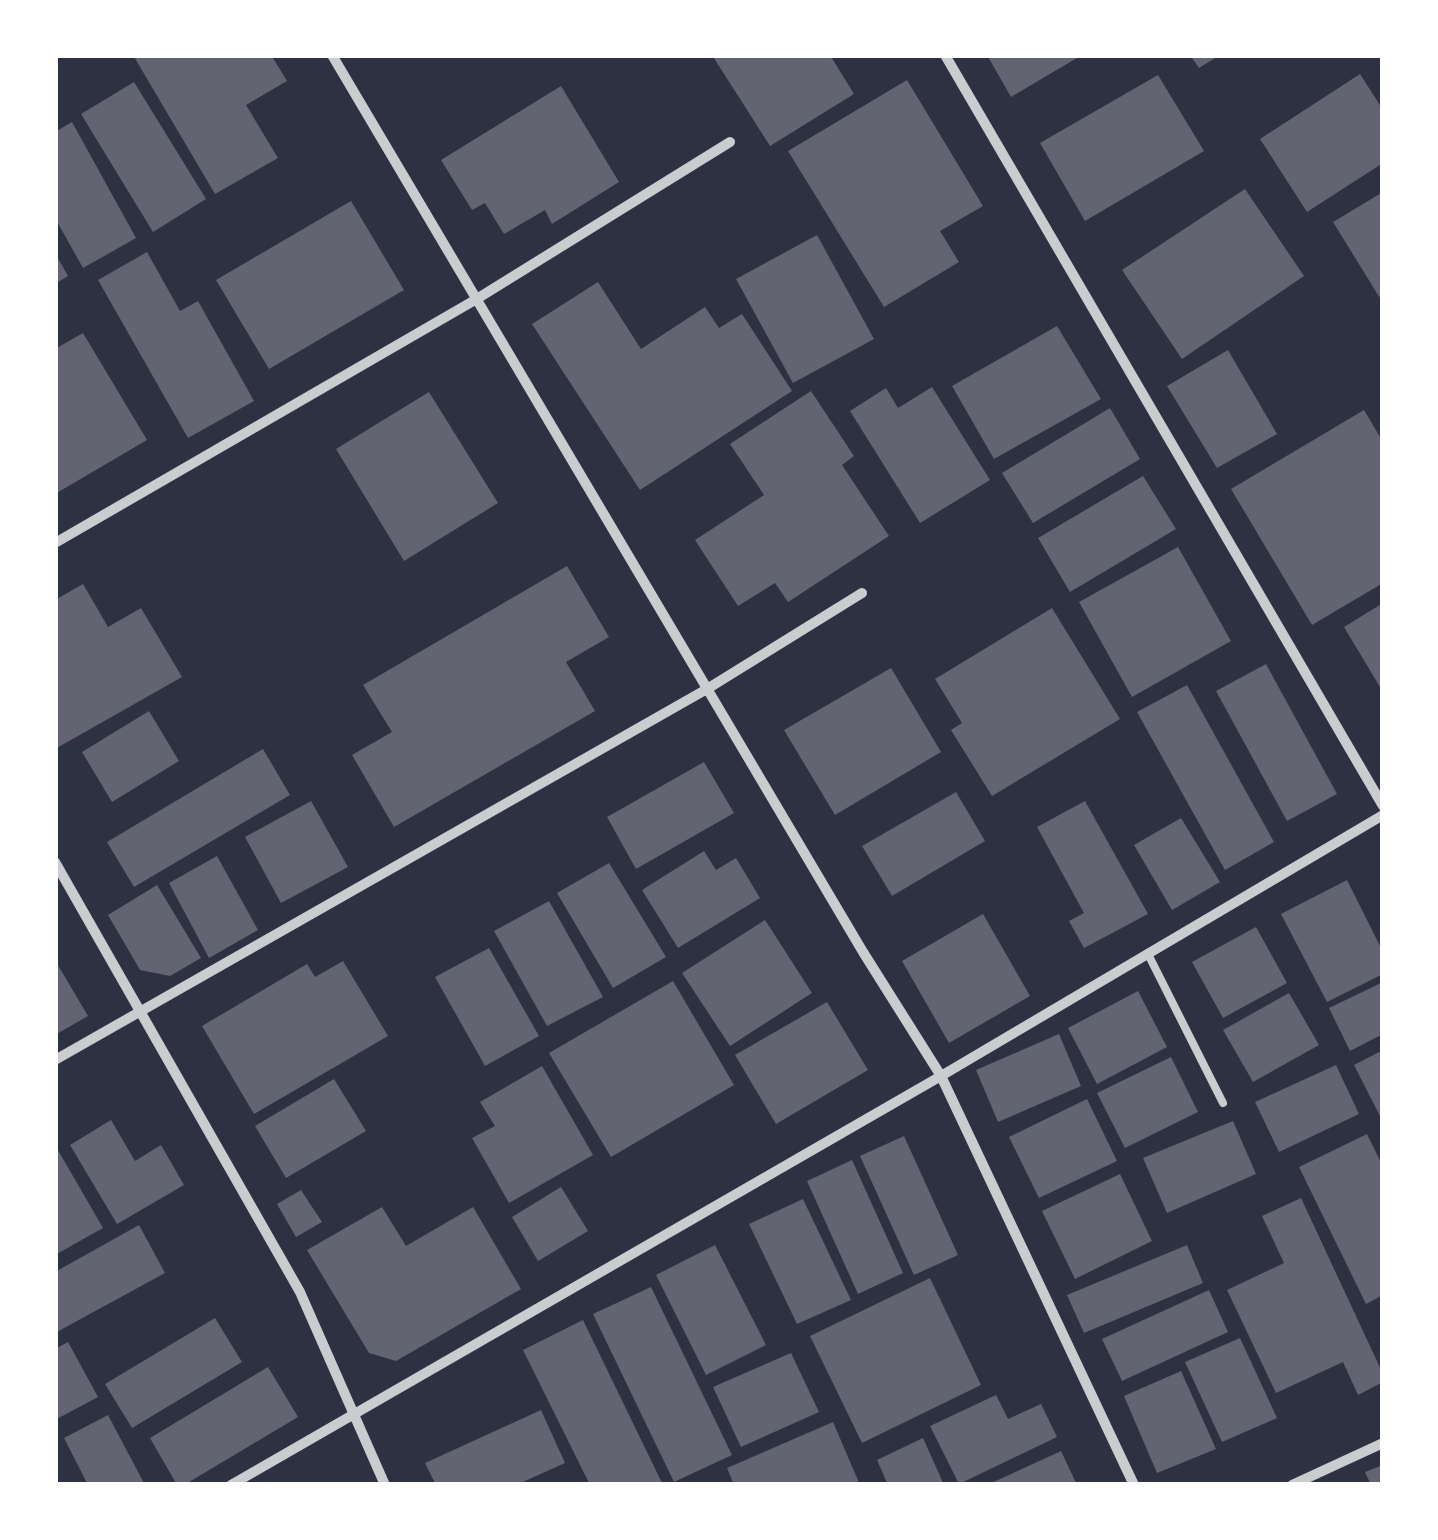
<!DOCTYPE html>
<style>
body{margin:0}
#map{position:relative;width:1438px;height:1540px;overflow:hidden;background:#2d3142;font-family:"DM Sans",sans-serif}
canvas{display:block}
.frame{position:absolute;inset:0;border:58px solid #fff;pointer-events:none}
</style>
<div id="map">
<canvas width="1438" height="1540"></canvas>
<div class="frame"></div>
</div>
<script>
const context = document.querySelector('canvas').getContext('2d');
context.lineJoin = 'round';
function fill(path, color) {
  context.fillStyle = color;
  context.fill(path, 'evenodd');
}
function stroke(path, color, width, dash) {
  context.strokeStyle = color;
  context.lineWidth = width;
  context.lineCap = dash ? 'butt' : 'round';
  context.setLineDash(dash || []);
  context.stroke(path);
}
const building = new Path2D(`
 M 133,55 L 278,55 L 273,58 L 287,81 L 246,105 L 278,158 L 215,194 Z
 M 712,55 L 830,55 L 854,94 L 770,146 Z
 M 987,55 L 1082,55 L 1011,97 Z
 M 1190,55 L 1220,55 L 1199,68 Z
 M 1360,74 L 1383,110 L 1383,163 L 1307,212 L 1260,139 Z
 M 1158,75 L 1204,151 L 1085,221 L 1040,143 Z
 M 907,80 L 983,206 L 940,231 L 959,262 L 884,307 L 788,151 Z
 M 134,82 L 206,199 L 153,232 L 81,114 Z
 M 561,86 L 619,182 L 552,224 L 545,210 L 504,234 L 485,203 L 472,210 L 441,160 Z
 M 72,122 L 136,238 L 83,268 L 55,218 L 55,132 Z
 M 1245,189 L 1304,276 L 1182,359 L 1122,270 Z
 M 1383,192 L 1383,303 L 1333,222 Z
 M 351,201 L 404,290 L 269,369 L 216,280 Z
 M 817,235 L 874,339 L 793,383 L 736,279 Z
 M 147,252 L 180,311 L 198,301 L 254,401 L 188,438 L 98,280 Z
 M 55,253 L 68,276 L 55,284 Z
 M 598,282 L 641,349 L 705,307 L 719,328 L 742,314 L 792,391 L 640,490 L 532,324 Z
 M 1057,326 L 1101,399 L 994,459 L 952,386 Z
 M 83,333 L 147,440 L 55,494 L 55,349 Z
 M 1228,350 L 1277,434 L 1217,468 L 1167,386 Z
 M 932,387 L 990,480 L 920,523 L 850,411 L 886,388 L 898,408 Z
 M 811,391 L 854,456 L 842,465 L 889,536 L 788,602 L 775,583 L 738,606 L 695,540 L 764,495 L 730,444 Z
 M 429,392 L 498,503 L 404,561 L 336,449 Z
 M 1110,408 L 1140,459 L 1033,523 L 1002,473 Z
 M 1364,410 L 1383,442 L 1383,583 L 1312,625 L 1231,489 Z
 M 1143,476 L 1176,529 L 1070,592 L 1038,538 Z
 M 1178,547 L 1231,641 L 1132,697 L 1079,602 Z
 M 567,566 L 609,637 L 566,662 L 595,711 L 394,827 L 352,755 L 392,732 L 363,685 Z
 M 83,584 L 108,627 L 141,608 L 182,677 L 55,749 L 55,699 L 58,697 L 55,692 L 55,600 Z
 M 1383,603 L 1383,692 L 1344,627 Z
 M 1052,608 L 1120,719 L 992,796 L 951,730 L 962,723 L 935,679 Z
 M 1266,664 L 1337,794 L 1287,821 L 1216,691 Z
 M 891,668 L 941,752 L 835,815 L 784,730 Z
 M 1187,685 L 1274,842 L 1225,870 L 1137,712 Z
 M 149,711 L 179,761 L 112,802 L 82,752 Z
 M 263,749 L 290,795 L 134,887 L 107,842 Z
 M 704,762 L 734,813 L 636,869 L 607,817 Z
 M 956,792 L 985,841 L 892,896 L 862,846 Z
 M 311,801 L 348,867 L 281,903 L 245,837 Z
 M 1085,801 L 1148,914 L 1084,948 L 1069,921 L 1084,913 L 1037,827 Z
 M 1181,818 L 1220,882 L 1172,910 L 1134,845 Z
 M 704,851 L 716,870 L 736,858 L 760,898 L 678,948 L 642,890 Z
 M 217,856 L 258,930 L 209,958 L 169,883 Z
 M 609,863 L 666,957 L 613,988 L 557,893 Z
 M 1347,880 L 1383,952 L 1383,974 L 1327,1002 L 1281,914 Z
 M 157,885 L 201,958 L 170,976 L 140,970 L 108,915 Z
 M 549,901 L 603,997 L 547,1026 L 494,931 Z
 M 983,914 L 1030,996 L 949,1043 L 902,961 Z
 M 765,920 L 812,993 L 730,1046 L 682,973 Z
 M 1256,927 L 1287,983 L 1223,1018 L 1192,962 Z
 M 489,948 L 539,1036 L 485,1066 L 435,977 Z
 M 55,960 L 88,1016 L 55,1035 Z
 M 343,961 L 388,1036 L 254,1114 L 202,1026 L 307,964 L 315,977 Z
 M 673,981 L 734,1085 L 611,1157 L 549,1053 Z
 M 1383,982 L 1383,1034 L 1350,1051 L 1329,1008 Z
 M 1138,991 L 1167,1047 L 1097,1084 L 1068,1028 Z
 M 1289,993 L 1319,1045 L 1253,1082 L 1223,1030 Z
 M 827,1002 L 868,1070 L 776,1124 L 735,1055 Z
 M 1059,1034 L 1081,1086 L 998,1122 L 976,1070 Z
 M 1383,1050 L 1383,1122 L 1354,1065 Z
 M 1171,1057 L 1198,1112 L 1125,1148 L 1097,1093 Z
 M 1336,1065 L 1359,1114 L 1279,1152 L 1255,1102 Z
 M 542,1066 L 593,1155 L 509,1203 L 472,1138 L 495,1126 L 480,1102 Z
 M 334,1079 L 366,1131 L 286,1178 L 255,1126 Z
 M 1087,1099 L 1117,1161 L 1039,1198 L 1009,1137 Z
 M 111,1120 L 135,1161 L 161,1145 L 184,1185 L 117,1224 L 70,1145 Z
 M 1233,1121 L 1256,1174 L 1167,1213 L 1143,1158 Z
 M 1367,1134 L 1383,1167 L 1383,1295 L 1366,1304 L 1299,1167 Z
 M 904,1136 L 958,1255 L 914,1275 L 860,1156 Z
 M 55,1145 L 103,1228 L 55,1255 Z
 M 852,1160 L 903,1273 L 858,1294 L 807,1181 Z
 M 1120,1174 L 1152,1241 L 1075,1279 L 1042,1211 Z
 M 561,1187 L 588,1231 L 538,1261 L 512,1217 Z
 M 301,1190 L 322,1222 L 296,1237 L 277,1204 Z
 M 1301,1198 L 1383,1374 L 1383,1382 L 1358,1395 L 1343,1362 L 1276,1393 L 1227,1290 L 1284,1263 L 1262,1216 Z
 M 803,1199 L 851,1300 L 797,1324 L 749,1224 Z
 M 382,1207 L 406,1246 L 473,1207 L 521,1289 L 396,1361 L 369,1353 L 307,1250 Z
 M 139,1225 L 165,1273 L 55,1333 L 55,1272 Z
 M 715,1245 L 766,1345 L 706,1375 L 656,1275 Z
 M 1187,1245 L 1203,1283 L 1084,1333 L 1067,1295 Z
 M 930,1278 L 981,1385 L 862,1443 L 810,1336 Z
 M 651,1287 L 732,1455 L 674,1482 L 593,1314 Z
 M 1209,1290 L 1228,1332 L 1122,1381 L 1102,1339 Z
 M 215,1318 L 242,1362 L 132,1428 L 105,1384 Z
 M 583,1320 L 663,1485 L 590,1485 L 523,1350 Z
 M 1240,1338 L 1277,1418 L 1222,1442 L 1185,1362 Z
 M 68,1342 L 98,1397 L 55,1420 L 55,1349 Z
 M 791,1353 L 819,1412 L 741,1447 L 713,1387 Z
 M 268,1367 L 298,1417 L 184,1485 L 177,1485 L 150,1438 Z
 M 1181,1371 L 1216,1449 L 1157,1473 L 1124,1396 Z
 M 996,1395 L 1008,1419 L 1041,1404 L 1057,1437 L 959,1484 L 930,1426 Z
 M 541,1410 L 565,1463 L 516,1485 L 436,1485 L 425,1463 Z
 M 108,1415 L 145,1485 L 88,1485 L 64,1438 Z
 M 833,1422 L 860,1485 L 734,1485 L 727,1468 Z
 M 923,1438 L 944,1485 L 888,1485 L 877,1460 Z
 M 1061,1451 L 1077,1485 L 987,1485 Z
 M 1383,1465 L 1383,1485 L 1371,1485 L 1365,1472 Z`);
const service = new Path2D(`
 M 1148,954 L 1223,1103`);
const minor = new Path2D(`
 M 332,55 L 863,952 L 941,1076 L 1134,1485
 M 945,55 L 1383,806
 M 55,543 L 475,300 L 730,142
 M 55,862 L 300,1292 L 385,1485
 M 55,1060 L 707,689 L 862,593
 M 231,1485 L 941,1076 L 1383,815
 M 1292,1485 L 1383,1443`);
fill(building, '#626471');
stroke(service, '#caccd0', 8);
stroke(minor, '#caccd0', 10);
</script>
